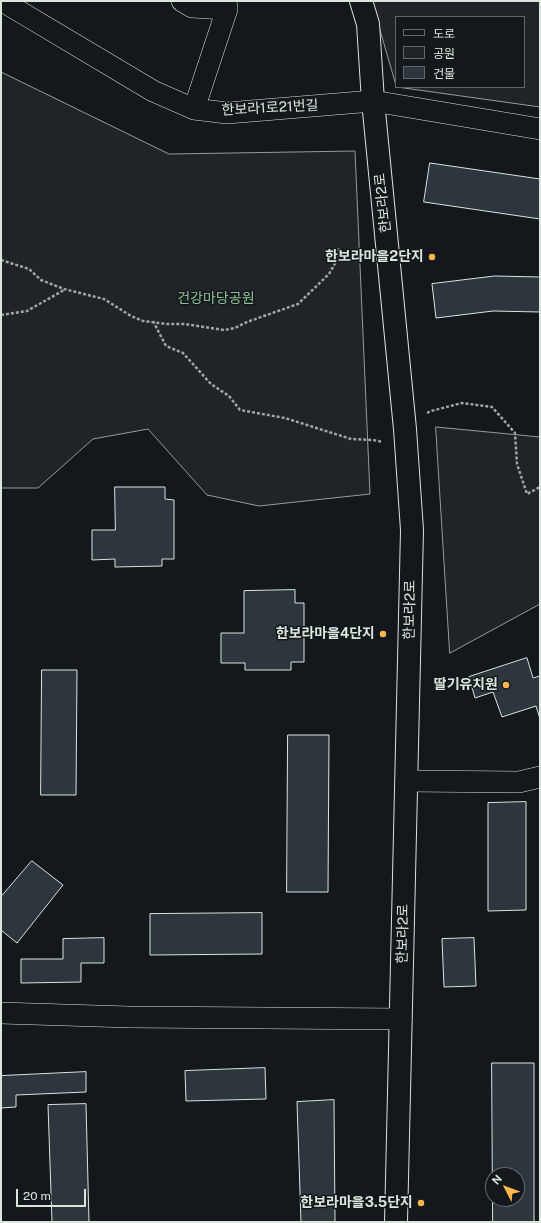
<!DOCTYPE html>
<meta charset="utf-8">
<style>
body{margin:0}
#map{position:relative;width:541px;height:1223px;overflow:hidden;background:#14181c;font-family:"Public Sans","Noto Sans KR",sans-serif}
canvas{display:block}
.frame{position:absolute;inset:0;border:2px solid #d8e6dc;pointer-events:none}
.legend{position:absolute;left:395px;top:16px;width:130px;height:72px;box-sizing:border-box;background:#14181c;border:1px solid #626a69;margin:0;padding:5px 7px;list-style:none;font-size:12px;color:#d8e6dc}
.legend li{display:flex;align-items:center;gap:8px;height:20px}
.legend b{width:20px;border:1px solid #626a69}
.north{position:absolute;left:485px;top:1167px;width:40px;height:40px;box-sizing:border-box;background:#14181c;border:1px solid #626a69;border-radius:50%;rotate:312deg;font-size:11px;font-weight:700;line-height:16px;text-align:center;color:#d8e6dc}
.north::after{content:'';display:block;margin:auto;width:14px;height:18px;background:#ffb74d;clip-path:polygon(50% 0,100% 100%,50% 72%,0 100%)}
.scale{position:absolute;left:16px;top:1189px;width:70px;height:18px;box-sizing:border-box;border:2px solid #d8e6dc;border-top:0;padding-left:5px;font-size:12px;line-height:14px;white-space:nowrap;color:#d8e6dc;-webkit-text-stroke:3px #14181c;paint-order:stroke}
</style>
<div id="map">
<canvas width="541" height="1223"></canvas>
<div class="frame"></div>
<ul class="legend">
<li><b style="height:5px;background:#14181c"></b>도로</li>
<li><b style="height:11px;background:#202428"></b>공원</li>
<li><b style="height:11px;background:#2c363c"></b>건물</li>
</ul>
<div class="north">N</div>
<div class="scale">20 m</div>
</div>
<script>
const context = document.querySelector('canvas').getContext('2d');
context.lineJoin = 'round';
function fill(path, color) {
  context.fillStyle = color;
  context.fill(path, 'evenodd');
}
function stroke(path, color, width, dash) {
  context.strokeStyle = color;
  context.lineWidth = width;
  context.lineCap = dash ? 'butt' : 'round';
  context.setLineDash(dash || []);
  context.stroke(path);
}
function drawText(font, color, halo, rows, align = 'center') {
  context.font = font + ' "Public Sans","Noto Sans KR",sans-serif';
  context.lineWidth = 3;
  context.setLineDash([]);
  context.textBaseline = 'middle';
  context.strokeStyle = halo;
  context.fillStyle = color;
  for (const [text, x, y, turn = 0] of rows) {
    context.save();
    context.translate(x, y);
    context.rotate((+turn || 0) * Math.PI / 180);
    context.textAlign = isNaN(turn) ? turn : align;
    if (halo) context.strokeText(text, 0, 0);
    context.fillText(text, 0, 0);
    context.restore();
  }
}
const green = new Path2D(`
 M 372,1 L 540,1 L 540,107 L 397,87 L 524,87 L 524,17 L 396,17 L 396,85 Z
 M 1,72 L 169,154 L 355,151 L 370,494 L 259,506 L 207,495 L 148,429 L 93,439 L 38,488 L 1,488 Z
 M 436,427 L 540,437 L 540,604 L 450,653 Z`);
const building = new Path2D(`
 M 430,163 L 540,179 L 540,219 L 424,202 Z
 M 495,276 L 540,277 L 540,312 L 493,311 L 436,318 L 432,284 Z
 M 115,487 L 165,487 L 165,499 L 174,500 L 174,559 L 162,559 L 162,566 L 115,567 L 115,559 L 92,560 L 92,530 L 115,530 Z
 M 295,590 L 295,603 L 304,603 L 304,662 L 291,662 L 291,670 L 245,670 L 245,663 L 221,663 L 221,633 L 244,633 L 244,591 Z
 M 527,658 L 533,678 L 540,676 L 540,719 L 536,706 L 502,717 L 493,692 L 475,698 L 469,677 Z
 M 42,670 L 77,670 L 76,795 L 41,795 Z
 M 288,735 L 329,735 L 328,892 L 287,892 Z
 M 526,802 L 526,910 L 488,911 L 488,803 Z
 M 32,861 L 63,885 L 17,943 L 1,930 L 1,897 Z
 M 262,913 L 262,954 L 150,955 L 150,914 Z
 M 104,938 L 104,963 L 81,963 L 81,982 L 21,983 L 21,959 L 63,959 L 63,939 Z
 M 474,938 L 476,986 L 444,987 L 442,939 Z
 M 492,1063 L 534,1063 L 534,1222 L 493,1222 ZM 493,1175 L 517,1175 L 517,1199 L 493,1199 Z
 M 265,1068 L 266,1099 L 186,1101 L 185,1071 Z
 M 86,1072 L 86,1092 L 16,1095 L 16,1107 L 1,1108 L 1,1076 Z
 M 334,1100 L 335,1222 L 301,1222 L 297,1102 Z
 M 86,1104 L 89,1222 L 52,1222 L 48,1105 Z`);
const path = new Path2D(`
 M 1,260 L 29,269 L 41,280 L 64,289 L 104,299 L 131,316 L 143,321 L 167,324 L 185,324 L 224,330 L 235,328 L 247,322 L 298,304 L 329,274 L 338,258 L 339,248
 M 1,315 L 27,311 L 64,290
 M 153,321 L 166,346 L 183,353 L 211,384 L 229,396 L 240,410 L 285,418 L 351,439 L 373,440 L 383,442
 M 427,413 L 431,411 L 462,403 L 492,407 L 515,433 L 517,464 L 527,494 L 540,487`);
const minor = new Path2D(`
 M 2,1 L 153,91 L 194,109 L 227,113 L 373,101 L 540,129
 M 182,1 L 192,7 L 227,9 L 226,1
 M 194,109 L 227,9
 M 406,781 L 519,782 L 540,777
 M 1,1013 L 129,1017 L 401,1019`);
const tertiary = new Path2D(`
 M 361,1 L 368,24 L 373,101 L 405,429 L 412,530 L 396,1222`);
const markers = [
 [432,257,4,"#ffb74d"],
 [383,634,4,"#ffb74d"],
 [506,685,4,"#ffb74d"],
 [421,1203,4,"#ffb74d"]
];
const streetNames = [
 ["한보라1로21번길",270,108,-3],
 ["한보라2로",383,203,-96],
 ["한보라2로",410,610,-89],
 ["한보라2로",403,934,-89]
];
const poiNames = [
 ["한보라마을2단지",424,257],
 ["한보라마을4단지",375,634],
 ["딸기유치원",498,685],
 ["한보라마을3.5단지",413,1203]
];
const parkNames = [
 ["건강마당공원",216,299]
];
fill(green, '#202428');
stroke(green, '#939e99', 1);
fill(building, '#2c363c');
stroke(building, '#d8e6dc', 1);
stroke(minor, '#d8e6dc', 22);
stroke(tertiary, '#d8e6dc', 24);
stroke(path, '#9da8a2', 2.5, [3, 2]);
stroke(minor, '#14181c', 21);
stroke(tertiary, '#14181c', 22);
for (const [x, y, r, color] of markers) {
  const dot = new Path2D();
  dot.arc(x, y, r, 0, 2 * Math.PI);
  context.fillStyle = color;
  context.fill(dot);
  stroke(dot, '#14181c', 1.5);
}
drawText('14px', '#d8e6dc', '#14181c', streetNames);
drawText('bold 14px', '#d8e6dc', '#14181c', poiNames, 'right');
drawText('14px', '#8ac095', '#14181c', parkNames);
</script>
